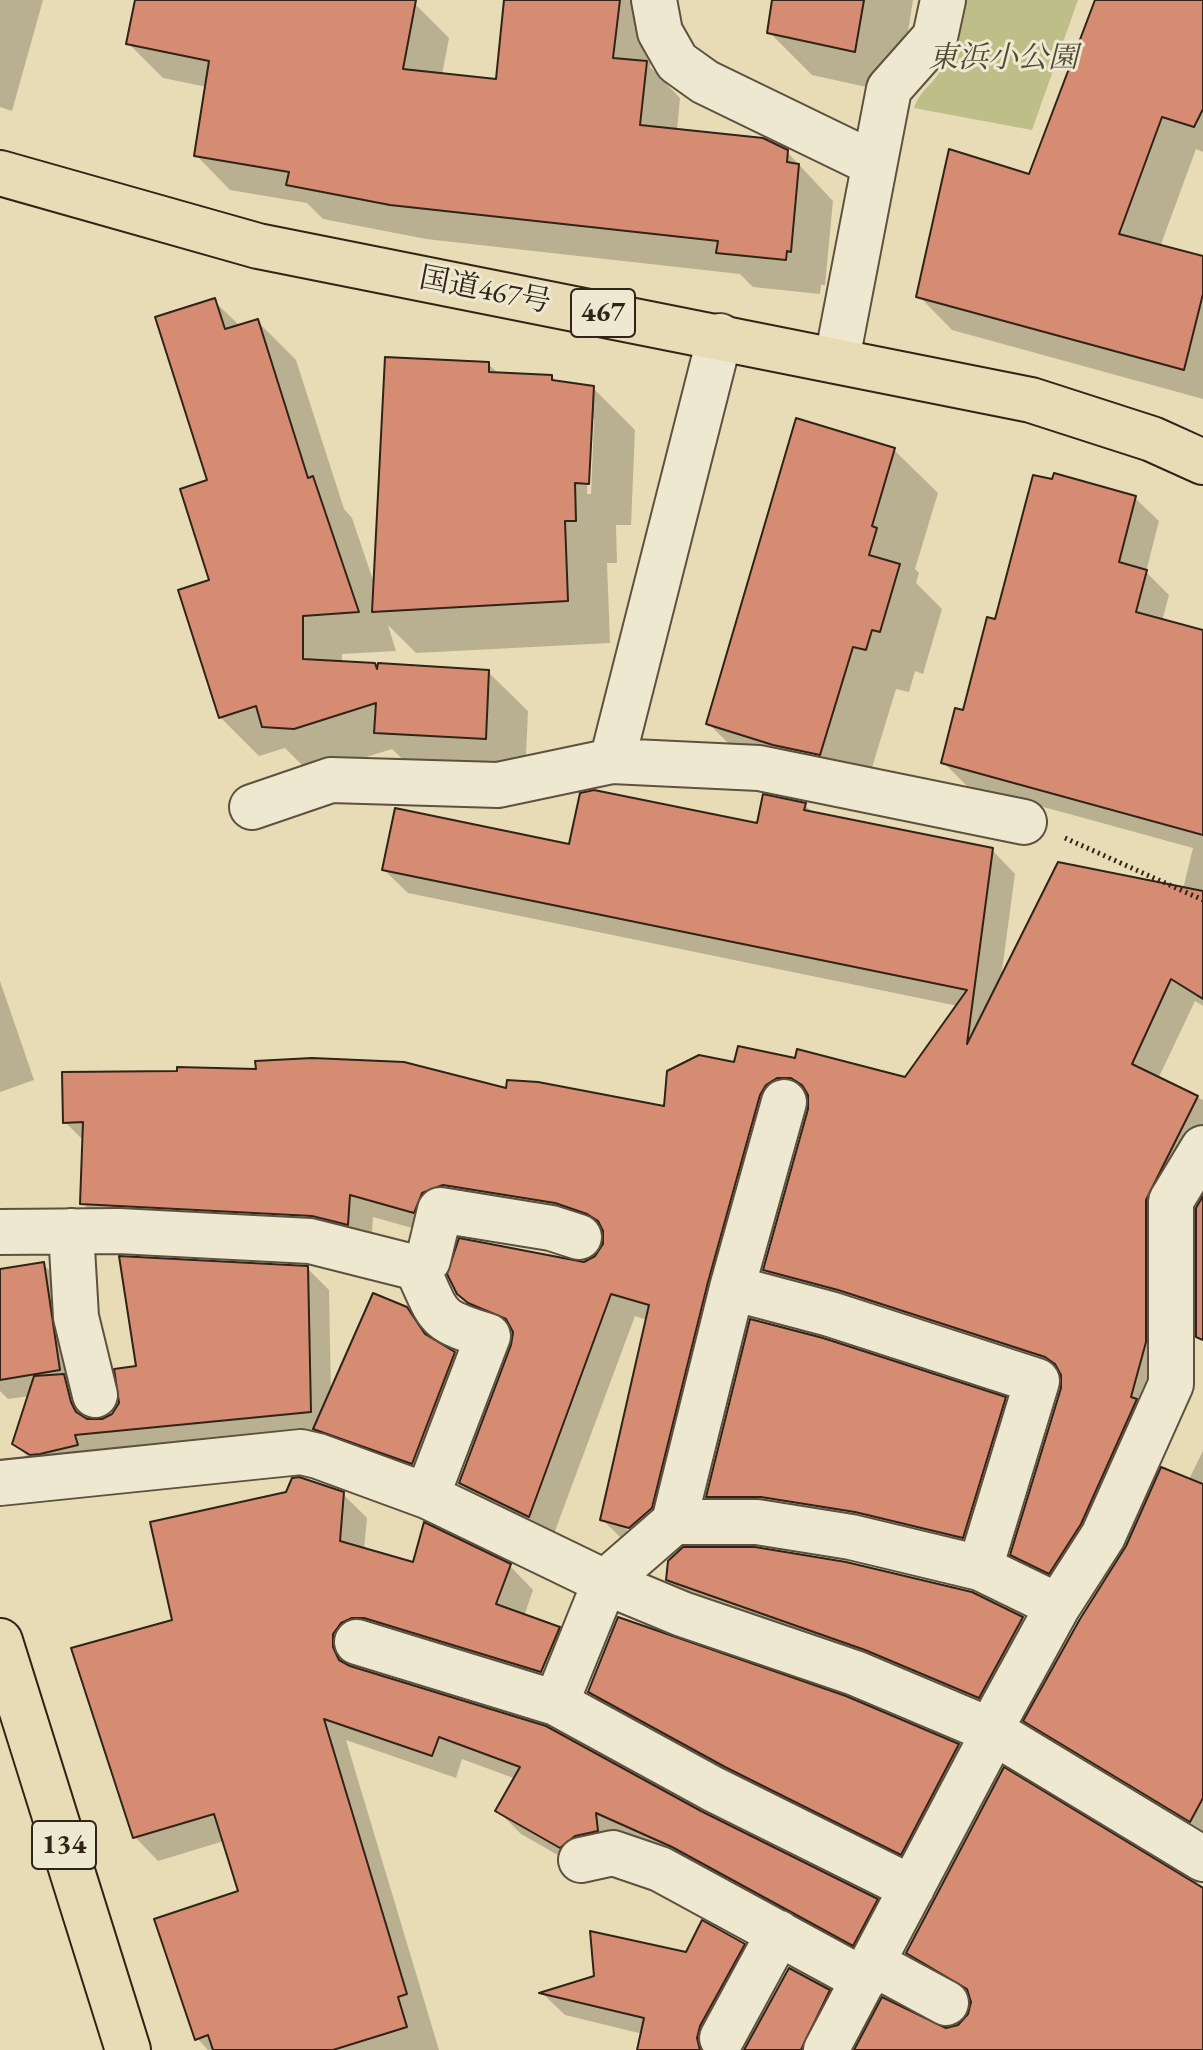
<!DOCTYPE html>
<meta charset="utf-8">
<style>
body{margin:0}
canvas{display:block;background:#e7dcb6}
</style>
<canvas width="1203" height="2050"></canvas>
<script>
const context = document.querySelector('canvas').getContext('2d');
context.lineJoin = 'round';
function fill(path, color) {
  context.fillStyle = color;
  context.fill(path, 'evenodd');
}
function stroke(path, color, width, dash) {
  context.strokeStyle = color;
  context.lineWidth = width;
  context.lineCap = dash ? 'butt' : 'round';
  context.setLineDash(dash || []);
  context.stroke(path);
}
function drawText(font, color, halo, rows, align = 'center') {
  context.font = font + ' "EB Garamond","Noto Serif JP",serif';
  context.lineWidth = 6;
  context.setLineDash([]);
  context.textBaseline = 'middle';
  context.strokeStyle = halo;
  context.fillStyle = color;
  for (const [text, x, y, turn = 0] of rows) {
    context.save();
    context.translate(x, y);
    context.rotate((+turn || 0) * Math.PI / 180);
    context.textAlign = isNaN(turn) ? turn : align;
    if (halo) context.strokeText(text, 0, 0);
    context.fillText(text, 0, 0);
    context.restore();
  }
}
const green = new Path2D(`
 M 965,0 L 1078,0 L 1032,130 L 914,108 C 921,89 929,88 939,73 C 954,52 960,24 965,0 Z`);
const shadow = new Path2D(`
 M 0,0 L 43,0 L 12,111 L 0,107 Z
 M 137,0 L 411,0 L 449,38 L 442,75 L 497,81 L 506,0 L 657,0 L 650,67 L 680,98 L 677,131 L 787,152 L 833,201 L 825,285 L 821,285 L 820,294 L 753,287 L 740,274 L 426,239 L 323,219 L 307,203 L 230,190 L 196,155 L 207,87 L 163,78 L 128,43 Z
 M 774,0 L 913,0 L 898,94 L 812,75 L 769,32 Z
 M 1097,0 L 1203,0 L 1203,152 L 1196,149 L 1160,247 L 1203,258 L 1203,399 L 952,330 L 919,296 L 1030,176 Z
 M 214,301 L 240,326 L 257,321 L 296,360 L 344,509 L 352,518 L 375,586 L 488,364 L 499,374 L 552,377 L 558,383 L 593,388 L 635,430 L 631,525 L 616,525 L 617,563 L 607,563 L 610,643 L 416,653 L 388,625 L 396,651 L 342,654 L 342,663 L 375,665 L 379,670 L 488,672 L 528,711 L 525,777 L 415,771 L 392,749 L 334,767 L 303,766 L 285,748 L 259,756 L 220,717 L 209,482 ZM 590,416 L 594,419 L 591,494 L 587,494 Z
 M 894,450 L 938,493 L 915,569 L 919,573 L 916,583 L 942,609 L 923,674 L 915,671 L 909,692 L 896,689 L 863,797 L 751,766 L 708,723 Z
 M 1135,498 L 1159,521 L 1146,572 L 1169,595 L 1162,621 L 1203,632 L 1203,1006 L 1195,1001 L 1158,1079 L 1203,1100 L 1203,1165 L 1172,1212 L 1169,1366 L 1073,1596 L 1036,1578 L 1012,1554 L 1063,1378 L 863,1313 L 788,1293 L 765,1270 L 810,1101 L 803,1100 L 674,1532 L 626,1543 L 603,1520 L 647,1320 L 635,1316 L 552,1539 L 484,1506 L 461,1483 L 514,1334 L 485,1320 L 461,1296 L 585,1263 L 598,1256 L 605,1244 L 605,1234 L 580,1226 L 437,1235 L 373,1217 L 371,1247 L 106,1226 L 82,1203 L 84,1141 L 65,1122 L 508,1091 L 665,1108 L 736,1065 L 906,1080 L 958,1006 L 408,893 L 384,870 L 759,826 L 805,805 L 815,815 L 992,850 L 1015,874 L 1001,978 L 1183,889 L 1193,848 L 967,786 L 943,762 L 996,622 ZM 658,1500 L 660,1503 L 627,1533 L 627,1527 Z
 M 0,981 L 34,1080 L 0,1092 Z
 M 43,1264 L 62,1283 L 93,1421 L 113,1415 L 139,1368 L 307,1268 L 329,1290 L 331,1394 L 406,1309 L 433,1341 L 454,1353 L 471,1370 L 429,1480 L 332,1446 L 321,1434 L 36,1465 L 14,1443 L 30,1396 L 8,1399 L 0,1391 L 0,1271 Z
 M 1005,1399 L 1023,1417 L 981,1555 L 726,1514 L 708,1496 Z
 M 1203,1451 L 1203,1837 L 1049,1744 L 1026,1721 L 1112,1633 Z
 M 343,1494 L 367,1518 L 364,1550 L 414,1564 L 510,1566 L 533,1590 L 524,1616 L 559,1629 L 582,1652 L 565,1694 L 356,1659 L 356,1670 L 700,1813 L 876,1900 L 900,1924 L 877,1967 L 697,1870 L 584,1870 L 521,1834 L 497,1810 L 516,1779 L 462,1759 L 456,1778 L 346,1740 L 439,2050 L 208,2050 L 197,2038 L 240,1892 L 224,1841 L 158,1861 L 135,1837 L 174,1622 ZM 553,1639 L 557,1639 L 540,1682 L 536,1681 Z
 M 668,1579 L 971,1594 L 1022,1619 L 1039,1635 L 996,1714 L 685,1596 Z
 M 590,1691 L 845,1698 L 958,1746 L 976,1764 L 920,1871 L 745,1785 L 608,1710 Z
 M 1189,1882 L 1203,1886 L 1203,2050 L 856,2050 L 959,2026 L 969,2017 L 973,2001 L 931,1976 L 908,1952 Z
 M 744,1945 L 767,1969 L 723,2050 L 639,2050 L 643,2034 L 565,2015 L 543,1994 L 687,1954 Z
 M 828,1991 L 852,2015 L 835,2050 L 746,2050 Z`);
const building = new Path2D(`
 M 135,0 L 416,0 L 403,69 L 496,79 L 504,0 L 620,0 L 613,58 L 647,61 L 640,125 L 763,138 L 788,150 L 787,162 L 799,164 L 791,252 L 787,251 L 786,260 L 716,253 L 718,241 L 390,205 L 286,185 L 289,172 L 194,156 L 209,61 L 126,44 Z
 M 772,0 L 864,0 L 855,52 L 767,33 Z
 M 1095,0 L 1203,0 L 1203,109 L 1194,127 L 1162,117 L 1119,234 L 1203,256 L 1203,294 L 1184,370 L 916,297 L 949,149 L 1029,174 Z
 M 215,298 L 225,329 L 258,319 L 308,478 L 313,476 L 359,612 L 303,616 L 303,659 L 375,663 L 377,669 L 378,663 L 489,670 L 486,739 L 374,733 L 376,703 L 294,729 L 262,727 L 256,706 L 219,718 L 178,590 L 209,580 L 180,489 L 207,480 L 155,317 Z
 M 385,357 L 489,362 L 489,372 L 552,375 L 552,380 L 594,386 L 589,484 L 575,483 L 576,521 L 565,521 L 568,601 L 372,612 Z
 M 796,418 L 895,448 L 872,526 L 877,528 L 869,555 L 900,564 L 880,632 L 872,630 L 866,650 L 853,647 L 820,755 L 773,745 L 706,724 Z
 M 1054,473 L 1136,496 L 1119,562 L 1147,570 L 1136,612 L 1203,630 L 1203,835 L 941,763 L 955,708 L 963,710 L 987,617 L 995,619 L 1033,475 L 1052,479 Z
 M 594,790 L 757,823 L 763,794 L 806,803 L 804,810 L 993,848 L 967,1044 L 1058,862 L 1203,891 L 1203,999 L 1171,979 L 1132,1064 L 1198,1096 L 1146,1200 L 1146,1342 L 1131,1397 L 1137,1399 L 1081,1524 L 1049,1574 L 1010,1555 L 1061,1388 L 1061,1375 L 1055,1364 L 1045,1357 L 838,1290 L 763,1270 L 808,1109 L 808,1095 L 802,1085 L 791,1078 L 777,1078 L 766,1085 L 760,1095 L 708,1282 L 652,1508 L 629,1528 L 600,1520 L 649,1305 L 611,1294 L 529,1517 L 459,1483 L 511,1345 L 513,1332 L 506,1319 L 468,1303 L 457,1294 L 447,1274 L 459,1238 L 584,1262 L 595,1256 L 603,1244 L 603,1231 L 598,1221 L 587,1214 L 555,1203 L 443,1185 L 422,1193 L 414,1213 L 350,1195 L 348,1225 L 312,1216 L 80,1204 L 83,1122 L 63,1123 L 62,1072 L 177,1071 L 177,1067 L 256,1069 L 255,1061 L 312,1058 L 404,1062 L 506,1088 L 507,1080 L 538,1082 L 664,1106 L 667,1071 L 699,1055 L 734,1062 L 738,1046 L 795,1058 L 797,1049 L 905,1077 L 967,990 L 382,870 L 395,808 L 569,844 L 580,793 Z
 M 1203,1196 L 1203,1340 L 1196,1337 L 1196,1208 Z
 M 119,1256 L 308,1266 L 311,1412 L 75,1435 L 78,1445 L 40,1454 L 30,1455 L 12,1444 L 34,1376 L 64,1374 L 71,1402 L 76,1412 L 87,1419 L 102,1419 L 112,1414 L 119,1403 L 114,1369 L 136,1366 Z
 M 44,1262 L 60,1370 L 0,1380 L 0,1269 Z
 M 373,1293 L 407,1307 L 425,1334 L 455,1352 L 412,1464 L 313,1429 Z
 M 750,1319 L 823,1338 L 1006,1397 L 963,1538 L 855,1512 L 761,1497 L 706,1497 Z
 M 1161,1467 L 1203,1484 L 1203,1798 L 1190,1822 L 1023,1721 L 1080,1619 L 1126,1546 Z
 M 299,1477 L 344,1492 L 340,1541 L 413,1562 L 424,1522 L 511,1564 L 496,1604 L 560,1627 L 541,1672 L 364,1618 L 352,1618 L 341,1623 L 333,1634 L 333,1647 L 339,1660 L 350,1666 L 546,1726 L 701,1811 L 878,1899 L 853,1946 L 672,1847 L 596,1813 L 598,1831 L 575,1836 L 560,1848 L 495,1811 L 520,1767 L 439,1737 L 432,1756 L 324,1719 L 407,1994 L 398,1997 L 407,2027 L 333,2050 L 213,2050 L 208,2035 L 195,2040 L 154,1919 L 238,1891 L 214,1814 L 133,1838 L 71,1648 L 172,1620 L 150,1522 L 286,1492 L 292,1478 Z
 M 683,1547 L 755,1547 L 846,1562 L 972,1592 L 1023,1617 L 979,1698 L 865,1650 L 666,1580 L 668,1561 Z
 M 618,1617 L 846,1696 L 959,1744 L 901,1855 L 725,1767 L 588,1692 Z
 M 1004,1767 L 1203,1888 L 1203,2050 L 854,2050 L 882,1997 L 946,2028 L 958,2025 L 968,2014 L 971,2002 L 967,1989 L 906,1953 Z
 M 702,1920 L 745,1944 L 700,2026 L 697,2038 L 700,2050 L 637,2050 L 644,2018 L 539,1993 L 594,1976 L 590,1931 L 686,1952 Z
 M 789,1968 L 830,1990 L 801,2050 L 744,2050 Z`);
const path = new Path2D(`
 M 1065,838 L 1203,900`);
const minor = new Path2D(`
 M 654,0 L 660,32 L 677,62 L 705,82 L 872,163
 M 720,336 L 612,761 L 759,768 L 1024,822
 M 837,359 L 889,89 L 935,37 L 943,0
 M 252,807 L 331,780 L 498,785 L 612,761
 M 784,1102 L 732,1288 L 674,1522 L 757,1522 L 851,1537 L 980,1568 L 1058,1606
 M 71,1231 L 76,1317 L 95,1395
 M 0,1232 L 119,1231 L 310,1241 L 417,1268 C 440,1318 434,1320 488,1336 L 427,1496
 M 417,1268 L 428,1260 L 440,1210 L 551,1228 L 579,1237
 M 732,1288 L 830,1314 L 1037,1381 L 980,1568
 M 0,1483 L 301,1452 L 318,1456 L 427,1496 L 605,1582 L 682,1614 L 855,1673 L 990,1730 L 1203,1859
 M 674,1522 L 605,1582 L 556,1703 L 713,1789 L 912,1888
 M 357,1642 L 556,1703
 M 990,1730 L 1058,1606 L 1103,1536 L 1171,1384 L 1171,1201 L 1203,1148
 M 581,1860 L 613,1853 L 660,1869 L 864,1980
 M 872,1963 L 946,2003
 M 722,2038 L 779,1933
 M 826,2050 L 994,1732`);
const highway = new Path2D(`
 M 0,173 L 258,246 L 1031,400 L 1152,439 L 1203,462
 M 0,1641 L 128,2050`);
const shields = [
 [603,313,64],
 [64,1845,64]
];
const shieldNames = [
 ["467",603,313],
 ["134",64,1845]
];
const parkNames = [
 ["東浜小公園",1003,59]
];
const streetNames = [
 ["国道467号",485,291,11]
];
fill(green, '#bdbe88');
fill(shadow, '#0003');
fill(building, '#d58c73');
stroke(building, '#312317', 2);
stroke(minor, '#5e513f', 48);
stroke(highway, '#312317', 48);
stroke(path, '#312317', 5, [2, 4]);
stroke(minor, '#efe8d0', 44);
stroke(highway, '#e7dcb6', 44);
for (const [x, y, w] of shields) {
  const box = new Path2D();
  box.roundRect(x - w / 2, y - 24, w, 48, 6);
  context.fillStyle = '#efe8d0';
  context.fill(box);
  stroke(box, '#312317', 2);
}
drawText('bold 28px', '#312317', null, shieldNames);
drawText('italic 30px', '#544a33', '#efe8d0', parkNames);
drawText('30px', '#312317', '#efe8d0', streetNames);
</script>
